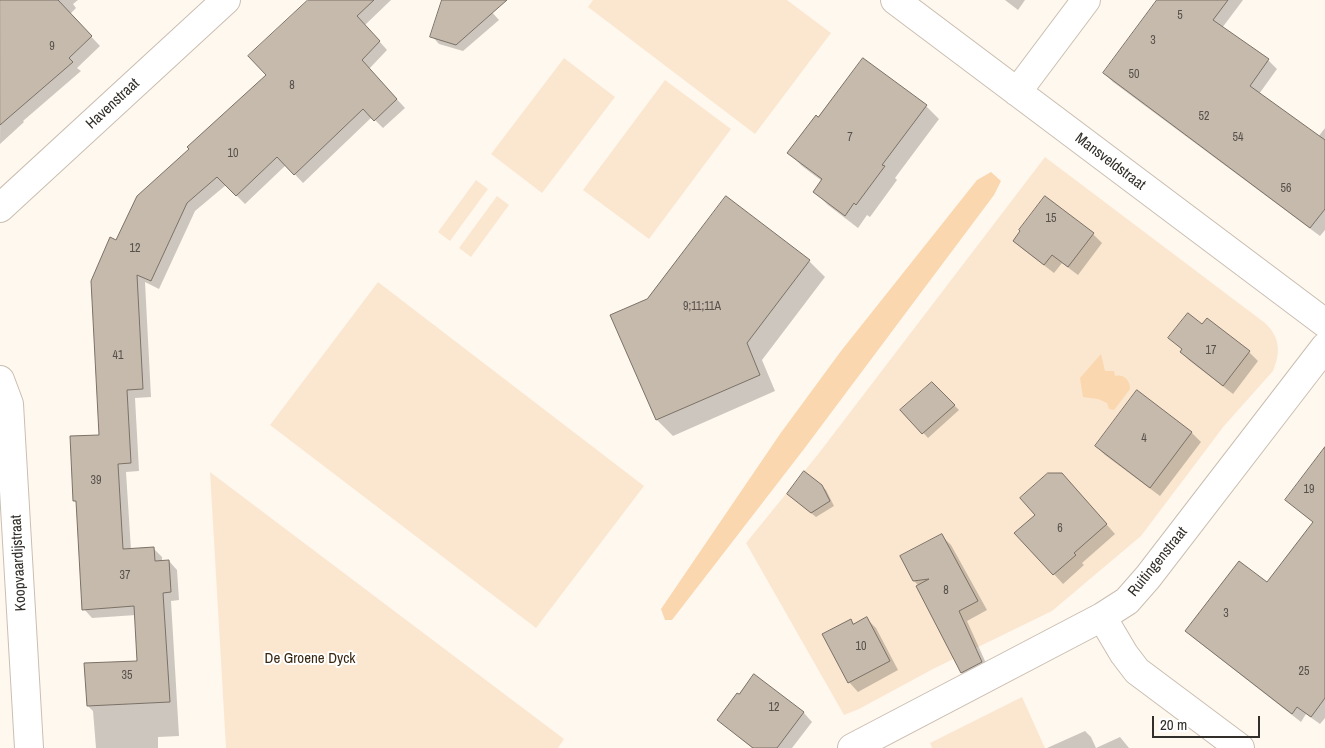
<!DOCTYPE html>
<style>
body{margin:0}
#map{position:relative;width:1325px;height:748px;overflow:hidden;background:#fff8ef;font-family:"Archivo Narrow",sans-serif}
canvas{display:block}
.scale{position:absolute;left:1152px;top:716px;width:108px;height:22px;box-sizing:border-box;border:2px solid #322e29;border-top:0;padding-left:6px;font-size:15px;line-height:18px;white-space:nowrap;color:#322e29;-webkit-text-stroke:4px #fff;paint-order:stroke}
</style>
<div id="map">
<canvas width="1325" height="748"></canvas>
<div class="scale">20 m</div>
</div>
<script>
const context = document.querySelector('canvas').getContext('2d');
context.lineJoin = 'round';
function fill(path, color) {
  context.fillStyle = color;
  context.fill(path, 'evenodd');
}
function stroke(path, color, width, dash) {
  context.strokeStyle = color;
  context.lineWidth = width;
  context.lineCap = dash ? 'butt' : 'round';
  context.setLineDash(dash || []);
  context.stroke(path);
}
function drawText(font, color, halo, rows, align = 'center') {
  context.font = font + ' "Archivo Narrow",sans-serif';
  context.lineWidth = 4;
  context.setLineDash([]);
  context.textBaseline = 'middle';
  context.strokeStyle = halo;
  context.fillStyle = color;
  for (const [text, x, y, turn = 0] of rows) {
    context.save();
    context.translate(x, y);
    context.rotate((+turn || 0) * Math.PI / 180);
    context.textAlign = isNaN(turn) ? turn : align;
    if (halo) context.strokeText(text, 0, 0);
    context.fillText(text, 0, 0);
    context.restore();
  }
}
const green = new Path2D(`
 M 593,0 L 787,0 L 831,33 L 755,134 L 588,7 Z
 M 564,58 L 615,97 L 542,193 L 491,154 Z
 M 665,80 L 731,129 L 649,239 L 583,190 Z
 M 1045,157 L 1265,323 C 1280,337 1281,352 1273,371 L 1224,426 L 1141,536 L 1052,611 L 933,669 L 859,709 L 844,715 L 746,543 L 819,453 Z
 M 476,180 L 488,189 L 450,241 L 438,232 Z
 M 497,196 L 509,205 L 471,257 L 459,248 Z
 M 378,282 L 644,486 L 536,628 L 270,425 Z
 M 210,472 L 564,739 L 558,748 L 226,748 Z
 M 1022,697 L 1045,748 L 932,748 L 930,743 Z`);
const water = new Path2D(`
 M 991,172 L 1001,181 L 994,195 L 804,449 L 672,620 L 665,620 L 661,609 L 780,434 L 841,351 L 977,180 Z
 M 1101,354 L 1105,371 L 1114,371 L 1115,376 C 1124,374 1130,380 1130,389 L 1114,410 L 1109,409 L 1107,403 L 1098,399 L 1083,397 L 1080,378 Z`);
const shadow = new Path2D(`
 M 1,0 L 78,0 L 73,4 L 76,8 L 70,14 L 100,46 L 77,68 L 81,71 L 23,121 L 24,122 L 0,144 Z
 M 310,0 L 391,0 L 365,25 L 387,50 L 369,69 L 405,108 L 383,128 L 372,117 L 303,183 L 286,165 L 245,204 L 226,185 L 195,211 L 159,289 L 145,282 L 151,397 L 135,398 L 139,471 L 126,472 L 131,550 L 154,549 L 162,557 L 162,562 L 169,561 L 177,570 L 179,600 L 171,601 L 179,736 L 158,737 L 158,748 L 96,748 L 93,711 L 88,706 L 138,662 L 136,615 L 92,618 L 84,609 L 77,503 L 74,500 L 100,436 L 92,281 L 110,239 L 117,242 L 191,149 L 268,75 Z
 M 443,0 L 481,0 L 499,20 L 463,51 L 439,44 L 432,36 Z
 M 1005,0 L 1025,0 L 1018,10 Z
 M 1159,0 L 1243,0 L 1222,28 L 1268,60 L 1277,69 L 1259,94 L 1318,137 L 1325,128 L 1325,230 L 1320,236 L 1113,82 L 1104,73 Z
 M 926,106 L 939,119 L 895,178 L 897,180 L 870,217 L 867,215 L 858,228 L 828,205 L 815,192 L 822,181 L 802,166 L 789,153 L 819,119 Z
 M 1093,234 L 1102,243 L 1078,275 L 1062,263 L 1054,273 L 1024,250 L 1014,241 Z
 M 809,261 L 825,277 L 762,360 L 775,391 L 673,436 L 657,420 L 612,316 Z
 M 1203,326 L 1249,352 L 1258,361 L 1233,394 L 1190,361 L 1181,352 L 1183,350 L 1170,338 Z
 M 932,383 L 959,410 L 928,438 L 902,410 Z
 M 1137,392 L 1192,433 L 1201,442 L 1160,496 L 1105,455 L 1096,446 Z
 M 1325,481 L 1325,718 L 1320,724 L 1306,714 L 1301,722 L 1195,639 L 1187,631 L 1267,584 L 1314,523 L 1286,500 Z
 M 1071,484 L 1115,534 L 1082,563 L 1084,565 L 1063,584 L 1016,533 Z
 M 821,485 L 826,490 L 834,506 L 816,517 L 794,499 Z
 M 942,536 L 951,545 L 987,610 L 967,621 L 990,672 L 971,682 L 962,673 L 917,586 L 919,586 L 914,581 Z
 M 867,619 L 876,628 L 898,670 L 858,692 L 849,682 L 851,621 L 855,625 Z
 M 754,676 L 804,713 L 812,722 L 792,748 L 752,748 L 718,720 Z
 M 1085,731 L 1091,737 L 1096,748 L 1047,748 Z
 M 1120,737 L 1129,748 L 1096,748 Z`);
const building = new Path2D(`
 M 0,0 L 58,0 L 92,36 L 69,58 L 73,62 L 0,125 Z
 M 308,0 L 374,0 L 357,16 L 380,41 L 362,60 L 397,99 L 374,121 L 363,109 L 294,175 L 277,157 L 236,196 L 217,177 L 187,203 L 151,281 L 137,275 L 143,389 L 127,390 L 131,463 L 118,464 L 123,549 L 154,547 L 155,561 L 169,560 L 171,592 L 163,593 L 170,702 L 87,706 L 84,663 L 137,661 L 134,606 L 82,610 L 76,501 L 73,501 L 70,436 L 99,435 L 91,281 L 110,237 L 116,240 L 137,196 L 189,149 L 187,147 L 266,75 L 248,56 Z
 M 442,0 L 507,0 L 456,45 L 430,37 Z
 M 1157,0 L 1228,0 L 1213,20 L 1269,59 L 1250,86 L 1325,140 L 1325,209 L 1310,228 L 1103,73 Z
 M 863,58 L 927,105 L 882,165 L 885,166 L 856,205 L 854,203 L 845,216 L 813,192 L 822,179 L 787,153 L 816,115 L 818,117 Z
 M 726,196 L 810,260 L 747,343 L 760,375 L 656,420 L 610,315 L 647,299 Z
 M 1045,196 L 1094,233 L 1068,267 L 1052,255 L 1044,265 L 1013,241 L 1020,231 L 1019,230 Z
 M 1188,313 L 1202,324 L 1207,318 L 1250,351 L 1223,386 L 1180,352 L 1182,349 L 1168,338 Z
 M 932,382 L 955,405 L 922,434 L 900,410 Z
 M 1137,390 L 1192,432 L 1150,488 L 1095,446 Z
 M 1325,447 L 1325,698 L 1311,717 L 1297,707 L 1292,714 L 1185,631 L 1239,561 L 1267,582 L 1313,522 L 1285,500 Z
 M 804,471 L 822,485 L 830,501 L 811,513 L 787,494 Z
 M 1048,473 L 1062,473 L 1107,524 L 1074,553 L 1076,555 L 1053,575 L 1014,533 L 1035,515 L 1020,498 Z
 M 942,534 L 978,601 L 959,611 L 982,662 L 961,673 L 916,586 L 929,579 L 913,581 L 900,556 Z
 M 867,617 L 890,661 L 848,683 L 822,634 L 851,619 L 853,624 Z
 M 754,674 L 804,712 L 777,748 L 753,748 L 717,720 L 737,693 L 739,694 Z`);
const minor = new Path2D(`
 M 895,0 L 1325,323
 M 1017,92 L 1086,0
 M 0,208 L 226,0
 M 0,380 L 9,404 L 29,748
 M 1102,617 L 1124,654 L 1137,671 L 1240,748
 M 852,748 L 1102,617 L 1127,601 L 1148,577 L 1325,347`);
const numberNames = [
 ["5",1180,16],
 ["3",1153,41],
 ["9",52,47],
 ["50",1134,75],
 ["8",292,86],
 ["52",1204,117],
 ["7",850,138],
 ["54",1238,138],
 ["10",233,154],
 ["56",1286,189],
 ["15",1051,219],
 ["12",135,249],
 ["9;11;11A",702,307],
 ["17",1211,351],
 ["41",118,356],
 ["4",1144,439],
 ["39",96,481],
 ["19",1309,490],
 ["6",1060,529],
 ["37",125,576],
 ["8",946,591],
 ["3",1226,614],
 ["10",861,647],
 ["25",1304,672],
 ["35",127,676],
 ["12",774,708]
];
const streetNames = [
 ["Havenstraat",113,104,-43],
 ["Mansveldstraat",1110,162,37],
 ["Ruitingenstraat",1158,562,-51],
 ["Koopvaardijstraat",19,563,-93]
];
const parkNames = [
 ["De Groene Dyck",310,659]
];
fill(green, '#fbe7d0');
fill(water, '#fad7af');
fill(shadow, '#0003');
fill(building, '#c6baad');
stroke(building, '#7b7165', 1);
stroke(minor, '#cabeb1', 30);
stroke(minor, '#fff', 28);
drawText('12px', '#57514a', null, numberNames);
drawText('15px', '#322e29', '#fff', streetNames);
drawText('15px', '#392710', '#fff', parkNames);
</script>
